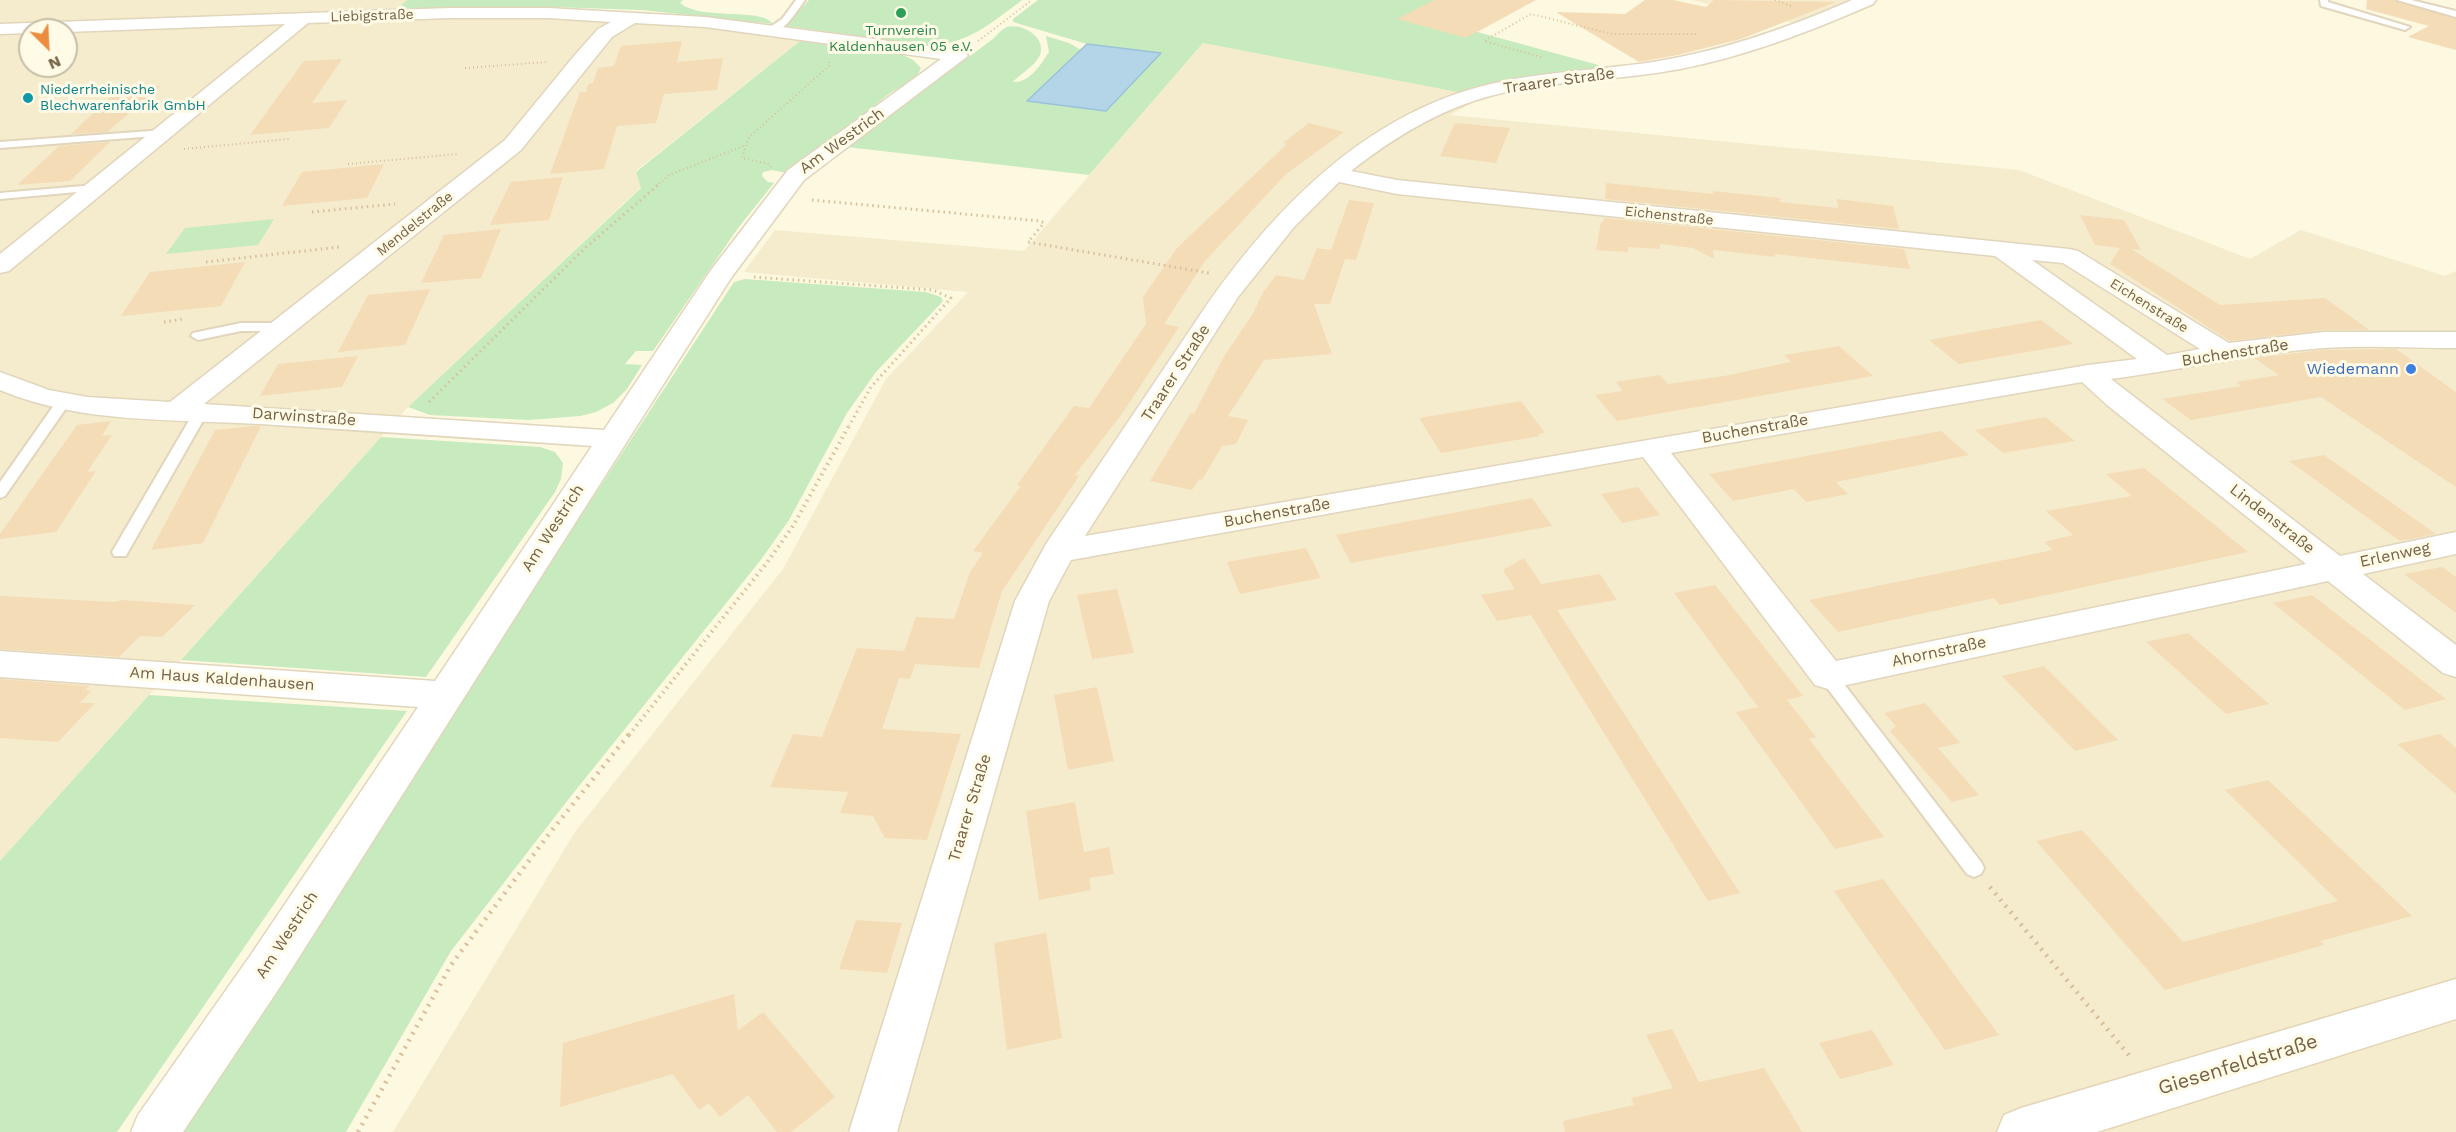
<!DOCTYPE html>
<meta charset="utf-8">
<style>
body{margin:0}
#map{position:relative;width:2456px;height:1132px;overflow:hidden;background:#fdf8e0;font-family:"Work Sans",sans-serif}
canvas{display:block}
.north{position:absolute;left:18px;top:18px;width:60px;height:60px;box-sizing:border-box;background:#fffbe7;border:2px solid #c8bda7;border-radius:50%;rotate:156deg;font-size:16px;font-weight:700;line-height:24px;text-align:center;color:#756146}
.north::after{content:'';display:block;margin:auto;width:21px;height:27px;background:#ed8b3f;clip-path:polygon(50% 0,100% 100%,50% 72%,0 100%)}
</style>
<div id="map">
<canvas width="2456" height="1132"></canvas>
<div class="north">N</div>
</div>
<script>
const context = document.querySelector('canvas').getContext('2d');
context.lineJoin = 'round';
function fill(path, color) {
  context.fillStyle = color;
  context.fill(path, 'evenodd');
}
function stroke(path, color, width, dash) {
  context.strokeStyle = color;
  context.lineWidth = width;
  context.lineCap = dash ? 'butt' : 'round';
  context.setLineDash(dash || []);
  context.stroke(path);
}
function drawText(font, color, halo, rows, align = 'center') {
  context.font = font + ' "Work Sans",sans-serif';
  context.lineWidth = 6;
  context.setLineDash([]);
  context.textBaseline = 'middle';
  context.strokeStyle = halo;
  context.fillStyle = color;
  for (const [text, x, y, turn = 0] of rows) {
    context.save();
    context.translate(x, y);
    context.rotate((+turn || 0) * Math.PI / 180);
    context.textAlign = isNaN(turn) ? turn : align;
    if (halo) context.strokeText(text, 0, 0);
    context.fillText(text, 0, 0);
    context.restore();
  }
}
const residential = new Path2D(`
 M 0,0 L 407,0 L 388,20 L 519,16 L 702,27 L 800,41 L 636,171 L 641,187 L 408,407 L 0,861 ZM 30,30 L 66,30 L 66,66 L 30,66 Z
 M 1692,0 L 1858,0 L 1798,24 Z
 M 1203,43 L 1462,93 L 1478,100 L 1450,115 L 2019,170 L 2250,259 L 2301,230 L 2445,276 L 2456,271 L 2456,1132 L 393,1132 L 575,832 L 783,569 L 886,379 L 968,292 L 744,272 L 775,230 L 1024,251 Z`);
const green = new Path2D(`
 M 407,0 L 683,0 L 680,3 C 701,21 762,7 773,24 L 642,10 L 553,7 L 397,9 Z
 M 809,0 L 1022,0 C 993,22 966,45 928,46 L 786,26 Z
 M 1038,0 L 1493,0 L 1448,24 L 1613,69 L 1462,93 L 1203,43 L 1089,175 L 847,147 L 993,39 C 997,35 1002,29 1007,27 C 1021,23 1043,35 1041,51 C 1039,64 1021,73 1013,82 C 1030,83 1041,64 1049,52 L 1046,36 L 1069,43 L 1081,50 L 1028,101 L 1106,111 L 1160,53 L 1087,44 L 1013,22 L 1013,19 Z
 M 800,41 L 903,55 L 913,60 L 921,68 L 916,78 L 890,93 L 795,169 L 787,173 L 772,170 L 763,172 L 762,176 L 768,182 L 774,183 L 738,228 L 653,351 L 636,351 L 625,364 L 642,365 L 627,389 L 613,403 L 596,412 L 580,416 L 529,420 L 430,415 L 408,407 L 641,188 L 636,172 Z
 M 274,219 L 258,245 L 166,254 L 185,228 Z
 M 745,279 L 926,292 L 941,297 L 943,301 L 876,372 L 847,413 L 789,520 L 760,561 L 571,796 L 451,951 L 346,1132 L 178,1132 L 734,282 Z
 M 381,437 L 540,447 L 555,452 L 563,463 L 561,479 L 555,492 L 426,677 L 181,660 Z
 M 149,695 L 407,711 L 117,1132 L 0,1132 L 0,861 Z`);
const water = new Path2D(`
 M 1087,44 L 1161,53 L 1106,111 L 1027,101 Z`);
const building = new Path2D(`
 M 1434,0 L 1536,0 L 1466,38 L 1397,19 Z
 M 1645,0 L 1673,0 L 1706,7 L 1714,0 L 1836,2 L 1741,39 L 1678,55 L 1639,62 L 1556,12 L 1625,14 Z
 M 2367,0 L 2395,0 L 2456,19 L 2456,50 L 2408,37 L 2429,26 L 2366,9 Z
 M 682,41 L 677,62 L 723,58 L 717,90 L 664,94 L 656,123 L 617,126 L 604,169 L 550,174 L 580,92 L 586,92 L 588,84 L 593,83 L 598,68 L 614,66 L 621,46 Z
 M 342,59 L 312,103 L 347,100 L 329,128 L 250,135 L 304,61 Z
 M 161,86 L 107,132 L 71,134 L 120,88 Z
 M 1309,123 L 1344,132 L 1286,174 L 1205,261 L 1164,324 L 1179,327 L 1124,411 L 1075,475 L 1079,476 L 1002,591 L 979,668 L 915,664 L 910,679 L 899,678 L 882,729 L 961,734 L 927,840 L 885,838 L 873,816 L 840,813 L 848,792 L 770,787 L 793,734 L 822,737 L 857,648 L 904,651 L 916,617 L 954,619 L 970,572 L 983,553 L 973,551 L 1021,486 L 1017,485 L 1074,406 L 1089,408 L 1146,324 L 1143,297 L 1177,248 L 1287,144 L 1283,143 Z
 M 1455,123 L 1510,128 L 1496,163 L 1440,156 Z
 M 110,142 L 70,181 L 17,185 L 59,146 Z
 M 384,164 L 367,198 L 282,206 L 302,172 Z
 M 563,177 L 549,220 L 490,225 L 511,182 Z
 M 1606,183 L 1713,194 L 1713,191 L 1780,198 L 1780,202 L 1838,208 L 1837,199 L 1893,206 L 1899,229 L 1605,199 Z
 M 1349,200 L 1374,203 L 1356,260 L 1345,259 L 1330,304 L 1314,304 L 1332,354 L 1264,360 L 1228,416 L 1248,420 L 1236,444 L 1222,446 L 1202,480 L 1199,479 L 1192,490 L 1150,481 L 1191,413 L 1194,414 L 1223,358 L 1254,312 L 1262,294 L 1276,275 L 1304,280 L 1317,248 L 1331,250 Z
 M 2080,215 L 2124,220 L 2141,250 L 2131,249 L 2220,305 L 2325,298 L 2369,330 L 2324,330 L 2230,341 L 2110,264 L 2120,248 L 2095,245 Z
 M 1604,218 L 1904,249 L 1910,269 L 1775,254 L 1775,257 L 1713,250 L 1714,259 L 1693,248 L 1660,244 L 1660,249 L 1628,247 L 1628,252 L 1596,250 L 1601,222 L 1603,222 Z
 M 501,229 L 481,278 L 421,283 L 444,235 Z
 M 245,262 L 221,306 L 121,316 L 150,272 Z
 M 430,289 L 405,345 L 338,352 L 368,295 Z
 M 2041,320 L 2073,344 L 1959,364 L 1929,340 Z
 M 1839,346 L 1873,376 L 1617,421 L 1595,395 L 1623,391 L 1616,382 L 1660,375 L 1668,384 L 1724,376 L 1791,362 L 1784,355 Z
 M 2396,349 L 2456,392 L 2456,487 L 2321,397 L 2191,420 L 2162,399 L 2241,386 L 2236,382 L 2279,375 L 2254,358 L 2323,350 Z
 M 358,356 L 342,387 L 260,396 L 278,364 Z
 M 1521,401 L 1545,433 L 1538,434 L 1540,436 L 1441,453 L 1419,418 Z
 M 2045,417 L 2075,441 L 2003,453 L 1975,430 Z
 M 111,421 L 102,436 L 112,435 L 87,472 L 96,471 L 56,532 L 0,539 L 0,534 L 77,425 Z
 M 253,426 L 261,426 L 203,543 L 151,550 L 215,430 Z
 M 1941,431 L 1969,455 L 1836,482 L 1848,494 L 1806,502 L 1794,489 L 1733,501 L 1709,474 Z
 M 2324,455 L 2436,534 L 2400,541 L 2289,461 Z
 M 2144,468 L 2248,552 L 2000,605 L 1994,598 L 1838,632 L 1809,600 L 2053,550 L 2044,542 L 2073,535 L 2046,511 L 2132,496 L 2106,474 Z
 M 1638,487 L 1660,515 L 1622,523 L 1601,494 Z
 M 1532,498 L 1552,526 L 1351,563 L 1336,535 Z
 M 1306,548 L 1321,578 L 1240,594 L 1227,562 Z
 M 1524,558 L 1541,584 L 1600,574 L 1617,600 L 1557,610 L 1740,893 L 1708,901 L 1531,615 L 1497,621 L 1481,595 L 1515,589 L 1503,570 Z
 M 2442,567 L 2456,577 L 2456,613 L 2404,574 Z
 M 1715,585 L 1803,696 L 1787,700 L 1816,737 L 1809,739 L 1884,837 L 1835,849 L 1736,712 L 1758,707 L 1674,593 Z
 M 1117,589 L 1134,653 L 1092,659 L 1077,595 Z
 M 2312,595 L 2378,646 L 2446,699 L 2405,710 L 2273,603 Z
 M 0,596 L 114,602 L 122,600 L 195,605 L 162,637 L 140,636 L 119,657 L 0,649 Z
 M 2188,633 L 2269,704 L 2226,714 L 2146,642 Z
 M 2044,666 L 2118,740 L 2075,751 L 2002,676 Z
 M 0,679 L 90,686 L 85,690 L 91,691 L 80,703 L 95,703 L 58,742 L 0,738 Z
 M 1097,687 L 1114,761 L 1068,770 L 1054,695 Z
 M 1925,703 L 1960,743 L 1938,748 L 1979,795 L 1952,802 L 1890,731 L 1896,726 L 1884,713 Z
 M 2440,734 L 2456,748 L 2456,794 L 2397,744 Z
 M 2268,780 L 2412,916 L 2321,941 L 2324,945 L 2165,990 L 2036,841 L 2082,830 L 2183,942 L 2338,901 L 2225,790 Z
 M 1075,802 L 1084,852 L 1109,847 L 1114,874 L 1089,878 L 1091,890 L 1039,900 L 1026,811 Z
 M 1883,879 L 1939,954 L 1999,1035 L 1945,1050 L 1834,891 Z
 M 856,920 L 902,923 L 887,973 L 839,969 Z
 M 1046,933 L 1062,1038 L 1007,1050 L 994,943 Z
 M 734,994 L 738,1030 L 763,1012 L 835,1097 L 791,1132 L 777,1132 L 748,1095 L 720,1117 L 709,1103 L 699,1110 L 673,1074 L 560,1107 L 563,1043 Z
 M 1672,1029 L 1699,1082 L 1764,1068 L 1802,1132 L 1565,1132 L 1563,1121 L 1634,1105 L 1631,1098 L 1673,1088 L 1646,1035 Z
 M 1872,1030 L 1894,1065 L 1840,1079 L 1819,1043 Z`);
const pathFar3 = new Path2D(`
 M 1775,0 L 1791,6
 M 978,41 L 1032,0
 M 1541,57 L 1484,41 L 1531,14 L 1612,34 L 1696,34
 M 465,68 L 547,62
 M 184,149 L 289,139
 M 348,164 L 458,154
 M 771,167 L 769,164 L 742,158 L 749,137 L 830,65 L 828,60
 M 656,186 L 669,175 L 746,145`);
const pathFar2 = new Path2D(`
 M 812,200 L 1040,221 L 1044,223 L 1028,242 L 1209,273
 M 312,212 L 395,204
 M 206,262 L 339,247
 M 754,277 L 933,290 L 951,298 L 871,387 L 849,426
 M 164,322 L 184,319
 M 429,402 L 584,249 L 658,185`);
const pathFar1 = new Path2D(`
 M 629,735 L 766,564 L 793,526 L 850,424`);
const path = new Path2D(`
 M 1990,887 L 2132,1059
 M 358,1132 L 451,965 L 549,834 L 630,733`);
const service = new Path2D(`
 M 796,0 L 805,0 C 796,12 784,34 767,33 L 767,29 L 782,19 Z
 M 2320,0 L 2328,0 L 2328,2 L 2410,27 L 2405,30 L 2321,6 Z
 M 2397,0 L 2411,0 L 2456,11 L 2456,17 Z
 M 164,130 L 169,133 L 168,135 L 0,148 L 0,142 Z
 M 95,185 L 99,186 L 99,190 L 0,199 L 0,193 Z
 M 241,323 L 283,323 L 290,327 L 283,331 L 241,331 L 198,340 L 191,336 L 193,333 Z
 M 64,397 L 71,401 L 5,496 L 0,498 L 0,482 L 59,398 Z
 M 201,408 L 208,412 L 128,552 L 126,556 L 114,556 L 112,552 L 194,412 Z
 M 1828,669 L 1834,671 L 1981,862 L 1984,868 L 1981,874 L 1974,877 L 1967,874 L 1822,681 L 1819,676 L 1822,671 Z`);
const minor = new Path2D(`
 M 1852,0 L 1876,0 L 1873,4 C 1811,31 1747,56 1680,69 C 1617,81 1552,80 1490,96 C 1438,110 1393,138 1351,171 L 1397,180 L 2069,249 L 2078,251 L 2229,343 L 2324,332 L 2456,332 L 2456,348 C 2412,348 2367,345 2323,348 C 2252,353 2182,370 2111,379 L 2340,556 L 2456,532 L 2456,554 L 2363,574 L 2456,645 L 2456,677 L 2443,673 L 2328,581 L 1828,689 L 1815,685 L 1643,457 L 1071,560 L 1049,601 L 897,1132 L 849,1132 L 1015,601 L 1046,544 L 1204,309 C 1267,218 1349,131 1456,94 C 1519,72 1587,72 1653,62 C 1722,51 1788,28 1852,0 ZM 1339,182 L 1397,194 L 1995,256 L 2137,359 L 2088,365 L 1085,536 L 1238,297 L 1294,227 ZM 2032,260 L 2063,263 L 2200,349 L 2167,355 ZM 2082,382 L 2107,405 L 2306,564 L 1836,661 L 1671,453 Z
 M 450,8 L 548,8 L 705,17 L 958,50 L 965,52 L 968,56 L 804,180 L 731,278 L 282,984 L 183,1132 L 131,1132 L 138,1115 L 250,956 L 418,707 L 0,677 L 0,651 L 435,681 L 592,446 C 482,438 371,431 260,424 C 173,419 81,424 0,390 L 0,372 L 49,390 L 87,397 L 170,402 L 505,140 L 574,56 L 598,29 L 611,22 L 548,18 L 450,18 L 308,23 L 9,271 L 0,273 L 0,254 L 285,24 L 66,32 L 66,30 L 30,30 L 30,33 L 0,34 L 0,24 ZM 635,23 L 705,27 L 941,59 L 788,170 L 711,270 L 604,430 L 204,404 L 521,150 L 612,37 Z`);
const secondary = new Path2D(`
 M 2456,979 L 2456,1019 L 2097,1132 L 1997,1132 L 2004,1115 L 2021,1108 Z`);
const markers = [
 [901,13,6,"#2e9e5b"],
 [28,98,6,"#0f9aa8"],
 [2411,369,6,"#3f7fe0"]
];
const farStreetnames = [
 ["Liebigstraße",372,16,-2],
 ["Eichenstraße",1669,216,6],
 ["Mendelstraße",415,224,-39],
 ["Eichenstraße",2149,306,32]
];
const farLeisurenames = [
 ["Turnverein",901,31],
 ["Kaldenhausen 05 e.V.",901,47]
];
const farCulturenames = [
 ["Niederrheinische",40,90],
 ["Blechwarenfabrik GmbH",40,106]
];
const streetNames = [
 ["Traarer Straße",1559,81,-8],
 ["Am Westrich",842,141,-36],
 ["Buchenstraße",2235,353,-9],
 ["Traarer Straße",1176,373,-57],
 ["Darwinstraße",304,417,4],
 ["Buchenstraße",1755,429,-10],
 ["Buchenstraße",1277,513,-10],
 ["Lindenstraße",2272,519,38],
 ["Am Westrich",553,528,-57],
 ["Erlenweg",2395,555,-12],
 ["Ahornstraße",1939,652,-12],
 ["Am Haus Kaldenhausen",222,679,4],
 ["Traarer Straße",970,808,-73],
 ["Am Westrich",287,935,-57]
];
const shopNames = [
 ["Wiedemann",2399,369]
];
const nearStreetnames = [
 ["Giesenfeldstraße",2238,1065,-17]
];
fill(residential, '#f5ecce');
fill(green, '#c7ebbe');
fill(water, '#b4d5e7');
stroke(water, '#9ac2d9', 1.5);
fill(building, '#f4dcb7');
stroke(service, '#e1d5bc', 4);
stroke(minor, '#e1d5bc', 3);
stroke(secondary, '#e4d5b7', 3);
stroke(pathFar3, '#d8bf9a', 2, [1, 3]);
stroke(pathFar2, '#d8bf9a', 3, [1.5, 4]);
stroke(pathFar1, '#d8bf9a', 4, [1.5, 4.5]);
stroke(path, '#d8bf9a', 4.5, [2, 6]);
fill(service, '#fff');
fill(minor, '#fff');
fill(secondary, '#fff');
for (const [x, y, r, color] of markers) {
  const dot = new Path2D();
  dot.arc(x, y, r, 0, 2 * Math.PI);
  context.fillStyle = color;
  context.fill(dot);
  stroke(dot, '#fffbe7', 2);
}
drawText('14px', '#756146', '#fffbe7', farStreetnames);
drawText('14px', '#27864d', '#fffbe7', farLeisurenames);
drawText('14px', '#0d838f', '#fffbe7', farCulturenames, 'left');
drawText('16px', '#756146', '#fffbe7', streetNames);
drawText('16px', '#366cbe', '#fffbe7', shopNames, 'right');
drawText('20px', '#756146', '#fffbe7', nearStreetnames);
</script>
